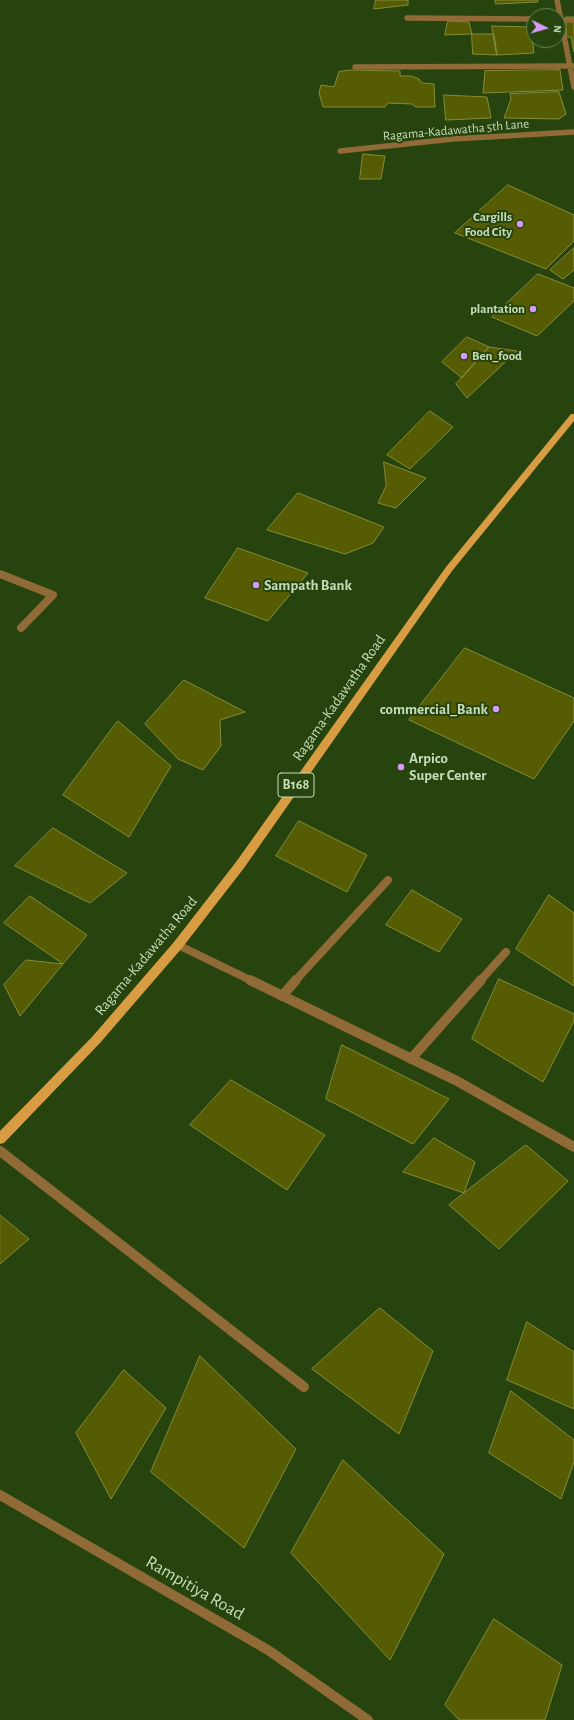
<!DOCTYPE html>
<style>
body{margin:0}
#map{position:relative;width:574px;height:1720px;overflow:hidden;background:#27440e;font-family:"Alegreya Sans",sans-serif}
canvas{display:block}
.north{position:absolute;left:526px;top:8px;width:40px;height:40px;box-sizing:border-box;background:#27440e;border:1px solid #678152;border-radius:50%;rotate:95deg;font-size:11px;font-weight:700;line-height:16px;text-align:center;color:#c6ddb9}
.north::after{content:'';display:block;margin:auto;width:14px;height:18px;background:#d89af8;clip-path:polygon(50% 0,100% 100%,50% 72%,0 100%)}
</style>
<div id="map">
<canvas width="574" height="1720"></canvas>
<div class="north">N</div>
</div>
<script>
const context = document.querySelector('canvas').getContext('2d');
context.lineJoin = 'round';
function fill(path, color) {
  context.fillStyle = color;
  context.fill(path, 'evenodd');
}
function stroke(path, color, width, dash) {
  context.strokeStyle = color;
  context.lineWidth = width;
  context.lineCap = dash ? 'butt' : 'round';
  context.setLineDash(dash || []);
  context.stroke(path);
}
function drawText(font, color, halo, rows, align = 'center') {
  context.font = font + ' "Alegreya Sans",sans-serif';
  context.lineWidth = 4;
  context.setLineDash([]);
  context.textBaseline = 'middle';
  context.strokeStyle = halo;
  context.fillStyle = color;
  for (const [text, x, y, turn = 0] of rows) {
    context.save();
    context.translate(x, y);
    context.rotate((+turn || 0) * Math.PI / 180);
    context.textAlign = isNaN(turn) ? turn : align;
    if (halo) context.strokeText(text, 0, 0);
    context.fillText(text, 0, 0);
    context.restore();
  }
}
const building = new Path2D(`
 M 376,0 L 408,0 L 408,5 L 374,9 Z
 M 495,0 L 538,0 L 538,2 L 496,4 Z
 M 566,17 L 574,17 L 574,52 L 571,37 L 567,37 Z
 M 448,21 L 469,22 L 472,34 L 445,35 Z
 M 492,26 L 531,27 L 534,53 L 497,55 Z
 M 472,34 L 494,34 L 497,55 L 473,54 Z
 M 350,70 L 400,71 L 400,76 L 411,76 L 419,79 L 422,83 L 434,84 L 435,107 L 416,107 L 412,104 L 388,103 L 385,107 L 323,107 L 319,93 L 321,85 L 334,87 L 339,72 Z
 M 560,70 L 563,90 L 483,93 L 485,71 Z
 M 559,92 L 566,114 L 559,119 L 504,118 L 511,99 L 510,94 Z
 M 444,95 L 487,97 L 491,118 L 446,120 Z
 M 363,154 L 385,156 L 381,179 L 360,179 Z
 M 508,185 L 574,215 L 574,241 L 546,269 L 455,233 Z
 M 574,248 L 574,270 L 563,279 L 550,270 Z
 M 538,274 L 574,288 L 574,301 L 537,336 L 492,317 Z
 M 467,337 L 489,347 L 462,378 L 442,362 Z
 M 489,347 L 517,351 L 467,398 L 456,384 Z
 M 430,411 L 453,427 L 410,469 L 387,455 Z
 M 384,462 L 426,478 L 396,508 L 378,503 L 386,486 Z
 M 298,493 L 384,527 L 373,543 L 345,554 L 267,530 Z
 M 238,548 L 308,573 L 268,621 L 205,598 Z
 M 465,648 L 574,698 L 574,721 L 534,779 L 409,720 Z
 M 184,680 L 245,712 L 220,720 L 221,746 L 203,770 L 178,759 L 145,724 Z
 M 118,721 L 171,766 L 129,837 L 63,795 Z
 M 299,821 L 367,855 L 347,892 L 276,856 Z
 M 53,828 L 127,873 L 90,903 L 15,866 Z
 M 412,890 L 462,919 L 439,952 L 386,925 Z
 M 549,895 L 574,913 L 574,986 L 516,949 Z
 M 30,896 L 87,935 L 63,964 L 4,923 Z
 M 26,960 L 63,964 L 20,1016 L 4,985 Z
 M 499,979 L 574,1014 L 574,1021 L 543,1082 L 472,1039 Z
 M 342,1045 L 449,1099 L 413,1144 L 326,1099 Z
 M 231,1080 L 325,1135 L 287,1190 L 190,1125 Z
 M 434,1138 L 475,1162 L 464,1193 L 403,1172 Z
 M 526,1145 L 568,1181 L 499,1249 L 449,1205 Z
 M 0,1215 L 29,1239 L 0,1264 Z
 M 380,1308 L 433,1351 L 399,1434 L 312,1369 Z
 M 527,1322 L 574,1352 L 574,1409 L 507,1380 Z
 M 200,1356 L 296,1449 L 244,1548 L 151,1472 Z
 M 124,1370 L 166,1408 L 111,1499 L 76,1433 Z
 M 511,1391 L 574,1440 L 574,1462 L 561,1499 L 489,1453 Z
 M 343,1460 L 444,1554 L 390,1660 L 291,1553 Z
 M 494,1619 L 562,1665 L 545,1720 L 459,1720 L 445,1705 Z`);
const lane = new Path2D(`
 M 0,1151 L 304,1387`);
const streetFar2 = new Path2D(`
 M 557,0 L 574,87
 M 407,18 L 534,19
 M 558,20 L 574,20
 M 355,67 L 574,66
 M 340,151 L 453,139 L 574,132`);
const streetFar1 = new Path2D(`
 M 0,574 L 53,595 L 21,628
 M 178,945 L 252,981
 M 295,981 L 388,880
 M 480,981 L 506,952`);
const street = new Path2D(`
 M 250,980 L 457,1081 L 574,1147
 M 282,996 L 296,980
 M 411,1059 L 481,980
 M 0,1495 L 268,1650 L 368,1720`);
const primary = new Path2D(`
 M 571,414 L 574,414 L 574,421 L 452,571 L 244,868 L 182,948 L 100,1043 L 4,1143 L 0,1144 L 0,1131 L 92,1037 L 174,942 L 236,862 L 446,567 Z`);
const markers = [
 [520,224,4,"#d89af8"],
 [533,309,4,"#d89af8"],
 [464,356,4,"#d89af8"],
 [256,585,4,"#d89af8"],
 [496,709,4,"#d89af8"],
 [401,767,4,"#d89af8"]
];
const farStreetnames = [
 ["Ragama-Kadawatha 5th Lane",456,130,-5]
];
const farPoinames = [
 ["Cargills",512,217],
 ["Food City",512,232],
 ["plantation",525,309],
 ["Ben_food",472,356,"left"]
];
const shields = [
 [296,785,36]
];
const shieldNames = [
 ["B168",296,785]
];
const poiNames = [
 ["Sampath Bank",264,585],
 ["commercial_Bank",488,709,"right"],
 ["Arpico",409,758],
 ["Super Center",409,775]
];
const streetNames = [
 ["Ragama-Kadawatha Road",339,698,-55],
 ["Ragama-Kadawatha Road",146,956,-50]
];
const nearStreetnames = [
 ["Rampitiya Road",195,1588,30]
];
fill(building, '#565c03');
stroke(building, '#858c38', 1);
stroke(lane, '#906b37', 10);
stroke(streetFar2, '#906b37', 5.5);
stroke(streetFar1, '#906b37', 8);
stroke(street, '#906b37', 10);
fill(primary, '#d89c43');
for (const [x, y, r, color] of markers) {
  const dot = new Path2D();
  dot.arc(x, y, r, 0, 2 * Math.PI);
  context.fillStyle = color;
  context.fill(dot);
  stroke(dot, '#27440e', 1.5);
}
drawText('13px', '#c6ddb9', '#27440e', farStreetnames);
drawText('bold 13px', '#c6ddb9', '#27440e', farPoinames, 'right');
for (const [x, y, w] of shields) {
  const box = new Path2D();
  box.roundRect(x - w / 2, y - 12, w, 24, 3);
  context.fillStyle = '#27440e';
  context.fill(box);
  stroke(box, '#c6ddb9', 1);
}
drawText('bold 14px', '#c6ddb9', null, shieldNames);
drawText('bold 15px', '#c6ddb9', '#27440e', poiNames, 'left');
drawText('15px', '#c6ddb9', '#27440e', streetNames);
drawText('18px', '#c6ddb9', '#27440e', nearStreetnames);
</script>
